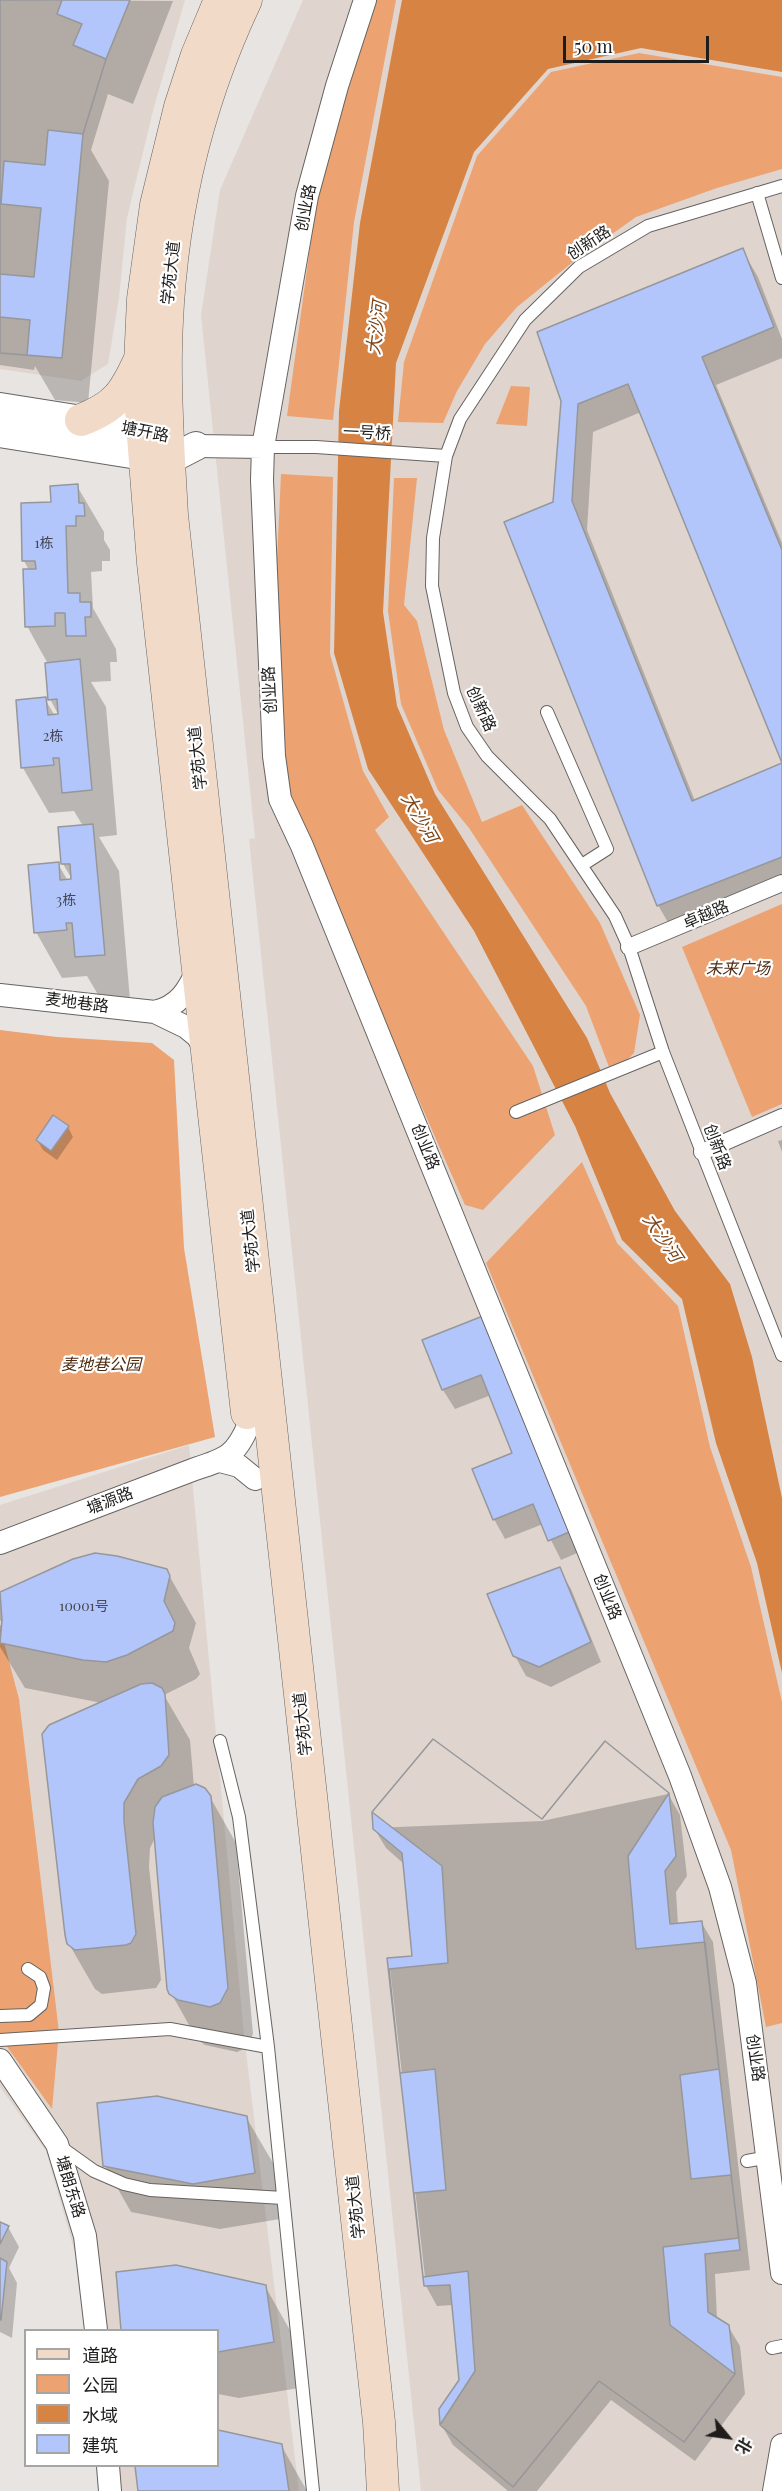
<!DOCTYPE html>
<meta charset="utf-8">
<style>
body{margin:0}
#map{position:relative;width:782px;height:2491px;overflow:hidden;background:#e8e4e1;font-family:"Playfair Display","Noto Sans SC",serif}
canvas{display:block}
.legend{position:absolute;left:24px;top:2329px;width:195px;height:138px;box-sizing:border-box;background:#fff;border:2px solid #a5a5a4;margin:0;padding:8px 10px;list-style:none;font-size:18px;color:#1e1d1c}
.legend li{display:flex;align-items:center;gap:12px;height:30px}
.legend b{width:30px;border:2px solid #a5a5a4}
.north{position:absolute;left:698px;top:2407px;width:60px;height:60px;-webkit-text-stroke:4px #fff;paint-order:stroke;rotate:119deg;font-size:16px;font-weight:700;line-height:24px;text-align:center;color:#1e1d1c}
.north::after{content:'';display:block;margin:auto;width:21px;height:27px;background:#1e1d1c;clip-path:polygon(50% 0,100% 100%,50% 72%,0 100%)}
.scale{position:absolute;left:563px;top:36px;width:146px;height:27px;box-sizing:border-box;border:3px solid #1e1d1c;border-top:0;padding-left:8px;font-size:18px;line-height:21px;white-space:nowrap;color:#1e1d1c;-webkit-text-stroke:4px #fff;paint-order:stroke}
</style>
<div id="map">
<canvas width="782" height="2491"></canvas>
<ul class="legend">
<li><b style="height:8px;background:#f2dac9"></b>道路</li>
<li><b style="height:16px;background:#eca371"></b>公园</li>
<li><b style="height:16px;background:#d78344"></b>水域</li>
<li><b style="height:16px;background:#b3c6fb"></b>建筑</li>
</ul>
<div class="north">北</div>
<div class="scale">50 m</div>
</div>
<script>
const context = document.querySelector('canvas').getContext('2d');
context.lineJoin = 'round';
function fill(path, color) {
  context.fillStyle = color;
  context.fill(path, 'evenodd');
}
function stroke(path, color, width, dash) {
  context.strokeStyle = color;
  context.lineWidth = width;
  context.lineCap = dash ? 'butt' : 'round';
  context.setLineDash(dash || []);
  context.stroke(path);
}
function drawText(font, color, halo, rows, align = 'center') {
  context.font = font + ' "Playfair Display","Noto Sans SC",serif';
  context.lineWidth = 4.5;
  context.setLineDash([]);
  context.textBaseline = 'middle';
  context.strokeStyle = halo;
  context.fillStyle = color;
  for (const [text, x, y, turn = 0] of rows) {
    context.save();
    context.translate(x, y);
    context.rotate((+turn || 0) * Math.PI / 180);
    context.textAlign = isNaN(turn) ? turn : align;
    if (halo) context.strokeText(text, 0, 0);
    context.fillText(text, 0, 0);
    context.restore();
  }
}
const built = new Path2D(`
 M 0,0 L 185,0 L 154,107 L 127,218 L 119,298 L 108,364 L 81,381 L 0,369 Z
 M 303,0 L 782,0 L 782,2491 L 421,2491 L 249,839 L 255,838 L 201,315 L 220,190 Z
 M 189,1445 L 244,2035 L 299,2491 L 104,2491 L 102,2466 L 218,2466 L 218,2330 L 90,2330 L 87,2295 L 46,2151 L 0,2087 L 0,1505 Z`);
const green = new Path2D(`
 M 373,0 L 396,0 L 354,222 L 333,420 L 287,416 L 317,196 Z
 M 639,53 L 782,77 L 782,169 L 717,188 L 636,217 L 574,261 L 517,307 L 485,344 L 457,391 L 443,423 L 398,422 L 404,362 L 477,156 L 551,72 Z
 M 511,386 L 530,387 L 527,426 L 496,424 Z
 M 281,474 L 333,477 L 330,654 L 363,771 L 389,817 L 375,830 L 533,1066 L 555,1135 L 483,1210 L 465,1205 L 287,800 L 273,647 Z
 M 394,478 L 417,478 L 404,605 L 417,621 L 444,730 L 482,822 L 522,805 L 600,923 L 640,1015 L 634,1053 L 612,1075 L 586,1006 L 469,828 L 438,790 L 401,704 L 388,611 Z
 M 782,904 L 782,1104 L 752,1117 L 682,947 Z
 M 0,1030 L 57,1037 L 152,1043 L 174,1060 L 184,1248 L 215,1437 L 0,1497 Z
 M 582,1162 L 617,1243 L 678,1306 L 710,1447 L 751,1567 L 782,1702 L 782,2023 L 766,2027 L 731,1850 L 486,1263 Z
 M 0,1627 L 19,1699 L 59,2032 L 52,2109 L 0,2037 Z`);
const water = new Path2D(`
 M 402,0 L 782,0 L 782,72 L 641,48 L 548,69 L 474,152 L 396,363 L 383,612 L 397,706 L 435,794 L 587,1038 L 610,1093 L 675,1211 L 730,1284 L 752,1357 L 782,1498 L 782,1673 L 757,1563 L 716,1443 L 682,1299 L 622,1240 L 575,1126 L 474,931 L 368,769 L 334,653 L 339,411 L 360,223 Z`);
const shadow = new Path2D(`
 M 0,0 L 173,1 L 133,104 L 108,94 L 91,150 L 109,181 L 88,403 L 55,400 L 35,366 L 34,370 L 0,365 Z
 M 742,250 L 758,277 L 782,339 L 782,358 L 716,385 L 782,543 L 782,759 L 641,412 L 593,432 L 587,530 L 695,801 L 782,764 L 782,890 L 674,933 L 658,905 L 554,503 L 562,400 Z
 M 77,486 L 104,532 L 104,540 L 110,550 L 110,561 L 102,561 L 102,571 L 91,572 L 93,608 L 116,649 L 117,662 L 110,662 L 111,681 L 91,682 L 106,707 L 117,835 L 99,837 L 119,871 L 130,1000 L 103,1003 L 87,976 L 62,978 L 36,932 L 58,864 L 68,881 L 73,881 L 63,864 L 83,826 L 74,811 L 49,813 L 23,768 L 45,699 L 55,716 L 59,716 L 50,699 L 48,664 L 27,626 L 29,570 L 24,561 L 53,503 Z
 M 68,1127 L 73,1137 L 57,1160 L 43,1150 L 37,1140 Z
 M 782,1140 L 782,1152 L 778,1141 Z
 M 487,1315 L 584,1550 L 561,1560 L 543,1524 L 505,1539 L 494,1519 L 514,1454 L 491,1395 L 455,1409 L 443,1390 L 424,1341 Z
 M 73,1561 L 166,1570 L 196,1623 L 189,1648 L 200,1674 L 196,1679 L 164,1695 L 190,1740 L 194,1787 L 210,1797 L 236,1843 L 253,2034 L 246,2048 L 237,2052 L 205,2045 L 197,2039 L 171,1993 L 155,1838 L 150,1848 L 149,1867 L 161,1980 L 156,1988 L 102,1994 L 95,1989 L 69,1944 L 102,1703 L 25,1688 L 0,1647 L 0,1626 L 2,1623 L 0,1620 L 0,1594 Z
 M 559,1569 L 571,1589 L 601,1662 L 551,1687 L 526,1676 L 515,1656 Z
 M 668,1794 L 680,1815 L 687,1876 L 676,1892 L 678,1925 L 701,1922 L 713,1942 L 750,2270 L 715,2274 L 717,2320 L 728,2326 L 740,2346 L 745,2394 L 695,2461 L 611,2400 L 537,2491 L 508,2491 L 453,2445 L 441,2424 L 461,2381 L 453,2305 L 437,2306 L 426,2286 L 389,1960 L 414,1957 L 404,1864 L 386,1848 L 374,1828 L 542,1821 Z
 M 246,2117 L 273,2163 L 280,2219 L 220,2229 L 131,2212 L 105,2166 Z
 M 0,2224 L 8,2227 L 19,2247 L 9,2268 L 17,2283 L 12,2338 L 0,2332 Z
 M 117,2274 L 265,2286 L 291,2332 L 299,2388 L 239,2398 L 218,2394 L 218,2330 L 123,2330 Z
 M 218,2431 L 281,2445 L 307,2491 L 139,2491 L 137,2466 L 218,2466 Z`);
const building = new Path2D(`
 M 0,0 L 130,0 L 106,59 L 83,134 L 62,358 L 0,353 Z
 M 0,0 L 130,0 L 106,59 L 83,134 L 62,358 L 0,353 Z
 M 62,0 L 130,0 L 106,59 L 73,45 L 82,24 L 57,14 Z
 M 48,130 L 83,134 L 62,358 L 27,355 L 30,320 L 0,317 L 0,274 L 34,277 L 41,208 L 1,204 L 4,161 L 45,165 Z
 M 743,248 L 774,327 L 702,357 L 782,550 L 782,857 L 657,906 L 504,522 L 553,502 L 561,401 L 537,332 ZM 628,384 L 782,763 L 692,801 L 572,501 L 578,404 Z
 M 78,484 L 79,503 L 84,503 L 85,516 L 76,516 L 76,526 L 66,526 L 68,593 L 80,593 L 80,602 L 91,602 L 91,617 L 85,617 L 86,636 L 66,636 L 65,613 L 55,613 L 55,626 L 25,627 L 23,569 L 36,569 L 35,561 L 22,561 L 21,503 L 51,502 L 50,486 Z
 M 80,659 L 92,790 L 62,793 L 59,758 L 53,758 L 54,765 L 21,768 L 16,700 L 46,697 L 48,715 L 58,714 L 57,699 L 48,700 L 45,663 Z
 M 93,824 L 105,955 L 75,957 L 72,923 L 66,923 L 67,930 L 34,933 L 28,865 L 59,862 L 60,880 L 71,879 L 70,864 L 61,864 L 58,827 Z
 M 53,1115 L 69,1126 L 51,1151 L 36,1140 Z
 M 488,1314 L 574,1530 L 548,1541 L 533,1504 L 493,1520 L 472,1469 L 512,1453 L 481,1375 L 442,1390 L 422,1340 Z
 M 95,1553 L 117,1556 L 167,1569 L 170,1576 L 164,1601 L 175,1623 L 173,1631 L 127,1655 L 106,1662 L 83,1660 L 0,1643 L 2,1620 L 0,1592 L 73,1559 Z
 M 560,1567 L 591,1642 L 539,1667 L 513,1656 L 487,1594 Z
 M 152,1683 L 162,1688 L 165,1694 L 169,1755 L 161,1766 L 138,1779 L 124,1803 L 124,1821 L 136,1934 L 131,1943 L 126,1945 L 75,1950 L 67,1944 L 65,1935 L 42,1734 L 49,1725 L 141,1684 Z
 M 433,1739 L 542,1819 L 605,1741 L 669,1793 L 628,1856 L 636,1949 L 705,1942 L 719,2069 L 680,2075 L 691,2179 L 731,2175 L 739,2238 L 663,2247 L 670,2325 L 735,2374 L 684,2442 L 599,2381 L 513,2487 L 440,2425 L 475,2371 L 468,2271 L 423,2277 L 414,2193 L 446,2190 L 435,2069 L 400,2073 L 389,1969 L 448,1963 L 442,1866 L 372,1812 Z
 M 433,1739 L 542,1819 L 605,1741 L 669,1793 L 676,1856 L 665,1871 L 670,1924 L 702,1921 L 740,2250 L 705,2254 L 708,2312 L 729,2325 L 735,2374 L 684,2442 L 599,2381 L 513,2487 L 440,2425 L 439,2409 L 459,2380 L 450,2285 L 424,2286 L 387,1958 L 412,1956 L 402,1853 L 373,1829 L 372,1812 Z
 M 196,1784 L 205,1788 L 211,1796 L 228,1988 L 220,2003 L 210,2007 L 178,2000 L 169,1994 L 167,1989 L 153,1823 L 155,1807 L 162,1797 Z
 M 157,2096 L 247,2116 L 255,2173 L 193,2184 L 103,2166 L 97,2103 Z
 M 0,2222 L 9,2226 L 0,2244 Z
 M 0,2258 L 7,2262 L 1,2320 L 0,2320 Z
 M 176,2265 L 266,2285 L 274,2342 L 218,2352 L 218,2330 L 121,2330 L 116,2272 Z
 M 218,2430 L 282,2444 L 289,2491 L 138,2491 L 135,2466 L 218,2466 Z`);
const service = new Path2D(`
 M 782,186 L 648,226 L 579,267 L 525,320 L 460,419 L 446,456 L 433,538 L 432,586 L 454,693 L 467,727 L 487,756 L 550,819 L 615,916 L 629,947 L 663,1052 L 702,1152 L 782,1355
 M 757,193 L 782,278
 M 263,447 L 316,447 L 446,456
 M 547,712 L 607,849 L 582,865
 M 516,1112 L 663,1052
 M 220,1741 L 239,1817 L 268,2047 L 313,2491
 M 0,2016 L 29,2015 L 41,2005 L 44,1988 L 40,1977 L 28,1969
 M 0,2040 L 170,2029 L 268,2047
 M 59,2146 L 94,2171 L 124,2184 L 150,2190 L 283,2198
 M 747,2161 L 769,2157
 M 772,2348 L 782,2346`);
const pedestrian = new Path2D(`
 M 629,947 L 782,883
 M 702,1152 L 782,1117`);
const minor = new Path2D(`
 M 365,0 L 337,86 L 307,196 L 263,447 L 262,480 L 274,756 L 280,799 L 302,846 L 680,1776 L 720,1887 L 745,1983 L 782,2273
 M 196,446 L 263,447
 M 0,995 L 155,1012 L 186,1027 L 197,1036 L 207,1052
 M 155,1012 C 179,1006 188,991 198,969
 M 220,1461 L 239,1466 L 255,1479
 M 0,1543 L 195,1469 C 226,1459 236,1456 249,1424
 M 0,2060 L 57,2144 L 85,2236 L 96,2330
 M 108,2466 L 110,2491
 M 774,2491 L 782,2445`);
const tertiary = new Path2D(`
 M 0,407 L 164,433
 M 0,433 L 169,460 L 196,446`);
const secondary = new Path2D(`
 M 220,0 L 197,55 L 180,107 L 156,205 L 143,299 L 139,385 L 153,563 L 247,1413
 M 246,0 C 193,112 168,227 166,351 C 165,406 169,460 172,515 L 379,2422 L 383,2491
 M 81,420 C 115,407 124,394 139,361`);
const numberNames = [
 ["1栋",44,544],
 ["2栋",53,737],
 ["3栋",66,901],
 ["10001号",84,1607]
];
const streetNames = [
 ["创业路",306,208,-79],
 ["创新路",589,243,-33],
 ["学苑大道",171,273,-84],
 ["塘开路",145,432,11],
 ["一号桥",367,433,3],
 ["创业路",270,690,-93],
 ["创新路",481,709,65],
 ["学苑大道",198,758,-96],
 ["卓越路",706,915,-23],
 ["麦地巷路",77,1003,7],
 ["创业路",425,1147,68],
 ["创新路",717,1147,69],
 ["学苑大道",251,1241,-96],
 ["塘源路",110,1501,-21],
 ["创业路",607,1597,68],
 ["学苑大道",303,1724,-96],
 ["创业路",755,2058,82],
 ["塘朗东路",70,2187,73],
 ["学苑大道",356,2207,-96]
];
const parkNames = [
 ["未来广场",738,969],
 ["麦地巷公园",101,1365]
];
const waterNames = [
 ["大沙河",377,328,-83],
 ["大沙河",419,818,60],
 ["大沙河",662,1238,56]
];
fill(built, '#dfd5ce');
fill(green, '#eca371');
fill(water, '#d78344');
fill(shadow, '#0003');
fill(building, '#b3c6fb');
stroke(building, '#96979b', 1.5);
stroke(service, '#666361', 14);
stroke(pedestrian, '#666361', 18);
stroke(minor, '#666361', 24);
stroke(tertiary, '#666361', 30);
stroke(secondary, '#666361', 33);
stroke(service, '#fff', 12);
stroke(pedestrian, '#fff', 16);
stroke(minor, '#fff', 22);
stroke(tertiary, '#fff', 28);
stroke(secondary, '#f2dac9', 32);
drawText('14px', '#434754', null, numberNames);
drawText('16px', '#1e1d1c', '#fff', streetNames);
drawText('italic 16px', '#4d2a10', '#fff', parkNames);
drawText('italic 18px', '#7f471a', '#fff', waterNames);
</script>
